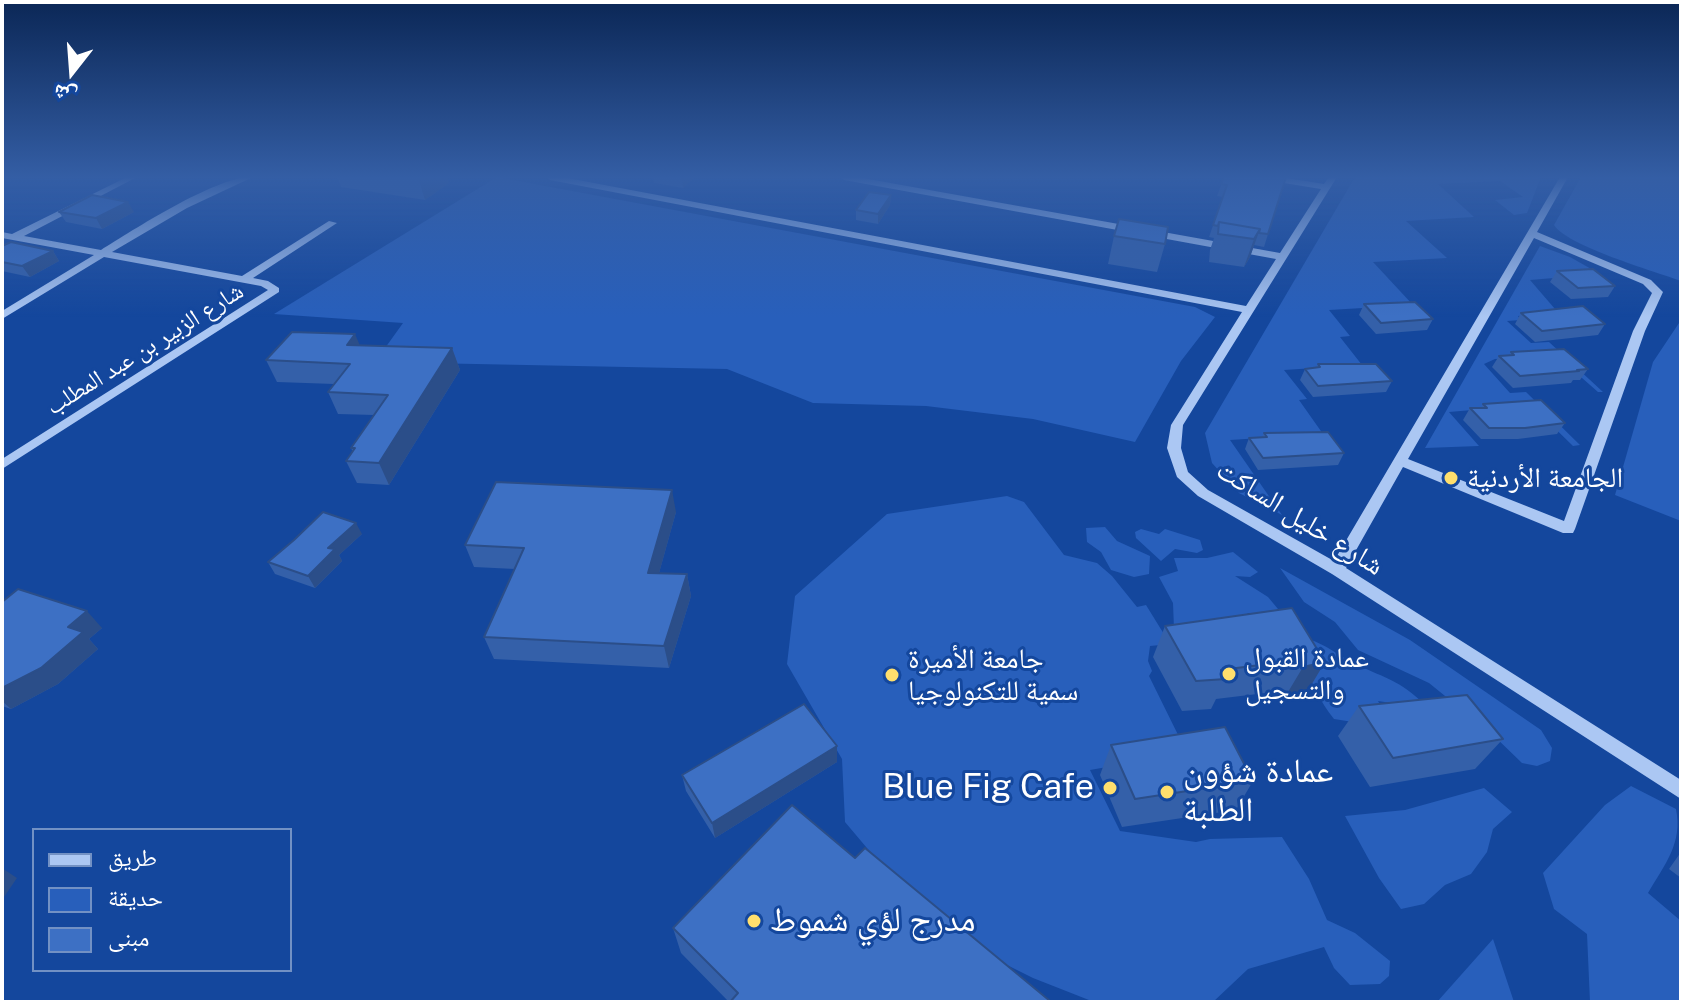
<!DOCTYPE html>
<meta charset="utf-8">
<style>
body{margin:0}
#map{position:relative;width:1683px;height:1004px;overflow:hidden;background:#14479d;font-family:"Public Sans","Noto Naskh Arabic",sans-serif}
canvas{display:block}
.frame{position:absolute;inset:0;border:4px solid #fff;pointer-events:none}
.legend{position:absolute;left:32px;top:828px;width:260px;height:144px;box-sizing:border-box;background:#14479d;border:2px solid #7291c4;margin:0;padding:10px 14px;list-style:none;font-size:24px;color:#fff}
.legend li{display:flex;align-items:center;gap:16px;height:40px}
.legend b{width:40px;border:2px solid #7291c4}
.north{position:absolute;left:32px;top:32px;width:80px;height:80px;-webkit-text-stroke:6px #14479d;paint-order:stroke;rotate:197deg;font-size:22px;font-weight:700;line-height:32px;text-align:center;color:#fff}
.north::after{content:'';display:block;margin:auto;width:28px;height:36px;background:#fff;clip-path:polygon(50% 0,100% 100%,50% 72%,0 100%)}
</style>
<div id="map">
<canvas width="1683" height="1004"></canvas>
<div class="frame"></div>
<ul class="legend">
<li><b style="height:10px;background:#abc7f3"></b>طريق</li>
<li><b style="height:22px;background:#285fbb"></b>حديقة</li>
<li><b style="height:22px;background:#3d70c4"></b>مبنى</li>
</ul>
<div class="north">ش</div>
</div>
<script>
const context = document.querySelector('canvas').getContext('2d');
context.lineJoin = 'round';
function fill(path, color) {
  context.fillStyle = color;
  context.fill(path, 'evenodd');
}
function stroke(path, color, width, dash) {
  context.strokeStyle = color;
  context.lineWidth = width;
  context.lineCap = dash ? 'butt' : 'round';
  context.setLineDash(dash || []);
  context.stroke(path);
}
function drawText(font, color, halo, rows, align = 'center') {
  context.font = font + ' "Public Sans","Noto Naskh Arabic",sans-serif';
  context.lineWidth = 6;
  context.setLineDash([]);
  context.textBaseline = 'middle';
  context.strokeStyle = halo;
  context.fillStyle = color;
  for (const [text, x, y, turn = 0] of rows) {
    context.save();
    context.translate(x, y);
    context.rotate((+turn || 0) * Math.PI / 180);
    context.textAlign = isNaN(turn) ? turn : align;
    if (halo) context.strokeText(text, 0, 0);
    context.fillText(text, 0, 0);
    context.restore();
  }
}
const green = new Path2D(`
 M 497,177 L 1195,307 L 1215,317 L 1181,361 L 1135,442 L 1033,419 L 926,406 L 813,403 L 727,369 L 375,362 L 403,323 L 274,314 Z
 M 1355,177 L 1541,177 L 1527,213 L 1514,215 L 1495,200 L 1523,197 L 1500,181 L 1438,184 L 1474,217 L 1406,221 L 1447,258 L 1373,262 L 1413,305 L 1329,310 L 1350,336 L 1340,337 L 1362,365 L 1284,370 L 1307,399 L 1299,400 L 1323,434 L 1230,440 L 1282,515 L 1239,493 L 1212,463 L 1205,433 Z
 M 1581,177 L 1681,177 L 1681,281 C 1654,271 1567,246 1554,225 Z
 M 1540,246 L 1570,257 L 1600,274 L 1530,280 L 1555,309 L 1551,313 L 1518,316 L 1521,320 L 1507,321 L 1531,343 L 1549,342 L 1603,392 L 1598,392 L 1557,356 L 1495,359 L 1484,364 L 1510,393 L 1526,392 L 1580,445 L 1573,446 L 1531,405 L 1449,412 L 1479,446 L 1425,448 Z
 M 1681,320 L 1681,521 L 1615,495 L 1653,362 Z
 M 1007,496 L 1024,502 L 1064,555 L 1097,563 L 1112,576 L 1137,607 L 1146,605 L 1167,639 L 1160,645 L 1150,646 L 1148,661 L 1152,671 L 1149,676 L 1187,753 L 1090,770 L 1120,831 L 1196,842 L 1210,839 L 1282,837 L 1309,879 L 1327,920 L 1355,933 L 1390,961 L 1389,976 L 1380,984 L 1350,985 L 1334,968 L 1324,947 L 1248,969 L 1213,1002 L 1094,1002 L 1033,978 L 975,949 L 915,905 L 845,822 L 842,759 L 787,664 L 795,596 L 887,514 Z
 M 1105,527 L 1117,541 L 1150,556 L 1149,574 L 1134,577 L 1111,570 L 1101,552 L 1087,542 L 1086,528 Z
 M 1141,529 L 1159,534 L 1165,529 L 1200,540 L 1203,550 L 1197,553 L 1175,549 L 1161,561 L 1136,538 L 1135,532 Z
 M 1233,552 L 1258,572 L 1250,577 L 1235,576 L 1268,597 L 1278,609 L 1272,614 L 1248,613 L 1244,618 L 1174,629 L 1173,603 L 1159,577 L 1178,571 L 1174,558 L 1207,558 Z
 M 1280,568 L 1410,640 L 1541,730 L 1552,748 L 1550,761 L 1537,766 L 1522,763 L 1492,734 L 1429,683 L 1358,650 L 1335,622 L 1304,602 Z
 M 1309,639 C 1326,645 1338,655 1354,663 C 1383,678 1394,677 1421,701 L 1398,704 L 1378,701 L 1383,710 L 1353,722 L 1334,719 C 1320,702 1313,683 1301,665 Z
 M 1631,786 L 1676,809 C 1683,843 1665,864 1648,893 L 1681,921 L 1681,1002 L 1590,1002 L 1587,934 L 1554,909 L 1543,873 L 1605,805 Z
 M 1484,788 L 1512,812 L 1493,829 L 1487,852 L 1471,874 L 1445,885 L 1424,904 L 1401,909 L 1379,878 L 1345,816 L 1405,810 Z
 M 1493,939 L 1514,1002 L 1437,1002 Z`);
const minor = new Path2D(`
 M 127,177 L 137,177 L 24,236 L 101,250 C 133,230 218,175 253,177 L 187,208 L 112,252 L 242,276 L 329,221 L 337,223 L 253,278 L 268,281 L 279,288 L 279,292 L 2,469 L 2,459 L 268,290 L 261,286 L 104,257 L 2,319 L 2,311 L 94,255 L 2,238 L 2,232 L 12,234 Z
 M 546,177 L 562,177 L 1246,306 L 1276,259 L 844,180 L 840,177 L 857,177 L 1280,253 L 1321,189 L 1265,180 L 1261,177 L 1280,177 L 1324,184 L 1329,177 L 1337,177 L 1183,425 L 1181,448 L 1188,472 L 1208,490 L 1334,561 L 1560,177 L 1568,177 L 1537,232 L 1651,280 L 1663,292 L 1645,331 L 1575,529 L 1573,533 L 1563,533 L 1403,467 L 1346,568 L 1681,780 L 1681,799 L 1332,574 L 1198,496 L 1177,477 L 1167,448 L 1171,425 L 1242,312 L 550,180 ZM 1534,238 L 1643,284 L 1652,293 L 1633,331 L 1564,521 L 1408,459 Z`);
const wall = new Path2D(`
 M 337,177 L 447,177 L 449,183 L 425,200 L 341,187 Z
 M 653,177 L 695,177 L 683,188 L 654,183 Z
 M 1224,177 L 1268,234 L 1264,247 L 1254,245 L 1250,257 L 1244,267 L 1209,262 L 1210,250 L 1214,238 L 1209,237 L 1223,197 L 1217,196 Z
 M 891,195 L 890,205 L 878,224 L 856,220 L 856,210 Z
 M 59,212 L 134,212 L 102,229 L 66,222 Z
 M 1114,236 L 1165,244 L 1157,272 L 1108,264 Z
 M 2,246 L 53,251 L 59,261 L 30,277 L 2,271 Z
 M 1557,271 L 1615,286 L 1608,297 L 1571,299 L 1550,282 Z
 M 1364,304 L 1433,319 L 1427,330 L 1376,334 L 1359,315 Z
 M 1521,313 L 1605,324 L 1598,335 L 1535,342 L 1515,324 Z
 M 360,345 L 452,348 L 460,370 L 389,485 L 357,483 L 346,461 L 353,452 L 351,448 L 374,415 L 338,414 L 328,392 L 334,384 L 277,382 L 266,360 Z
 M 1511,352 L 1588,369 L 1580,380 L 1573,380 L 1571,383 L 1513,388 L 1492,367 L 1499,356 L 1509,356 Z
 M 1318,364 L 1392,381 L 1386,392 L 1313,397 L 1300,380 L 1305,369 L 1316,368 Z
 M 1483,404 L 1565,423 L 1557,434 L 1518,439 L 1481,439 L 1463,420 L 1470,408 L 1481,408 Z
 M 1264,433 L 1344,453 L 1338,465 L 1258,470 L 1245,449 L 1249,438 L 1262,437 Z
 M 676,512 L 659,573 L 687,574 L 691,596 L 669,668 L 494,659 L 484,637 L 515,569 L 474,567 L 465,545 Z
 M 362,534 L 339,555 L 342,561 L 315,588 L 275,574 L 268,562 Z
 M 2,602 L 102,628 L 89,639 L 98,649 L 58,684 L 11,709 L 2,706 Z
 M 1165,626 L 1325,662 L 1307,692 L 1285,697 L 1282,691 L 1216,699 L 1211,709 L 1182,711 L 1153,657 Z
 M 1359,706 L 1503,739 L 1475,769 L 1370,787 L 1338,736 Z
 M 1111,745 L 1253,781 L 1236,810 L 1122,827 L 1100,775 Z
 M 837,746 L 837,762 L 715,838 L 686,791 L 682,775 Z
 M 1681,852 L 1681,878 L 1669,869 Z
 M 855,858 L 1049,1002 L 729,1002 L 681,953 L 673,928 Z`);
const shadedWall = new Path2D(`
 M 418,177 L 447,177 L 449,183 L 425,200 Z
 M 682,177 L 695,177 L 683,188 Z
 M 891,195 L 890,205 L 878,224 L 878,214 Z
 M 128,202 L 134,212 L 102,229 L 96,218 Z
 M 1260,229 L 1250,257 L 1244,267 L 1254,239 Z
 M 53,251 L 59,261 L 30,277 L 22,266 Z
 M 355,334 L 364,355 L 347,345 Z
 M 452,348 L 460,370 L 389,485 L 379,463 Z
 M 672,490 L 676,512 L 653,595 L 648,573 Z
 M 356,523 L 362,534 L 339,555 L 342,561 L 315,588 L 308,576 L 328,548 Z
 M 687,574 L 691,596 L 669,668 L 664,646 Z
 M 87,611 L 102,628 L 89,639 L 98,649 L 58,684 L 11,709 L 2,701 L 2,688 Z
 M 1325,662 L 1307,692 L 1285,697 L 1303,667 Z
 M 837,746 L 837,762 L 715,838 L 712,823 Z
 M 2,868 L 17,878 L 2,900 Z`);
const building = new Path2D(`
 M 1224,177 L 1286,177 L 1268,234 L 1259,233 L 1260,229 L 1219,222 L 1218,226 L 1213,225 L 1227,185 L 1221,184 Z
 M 869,192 L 891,195 L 878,214 L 856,210 Z
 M 92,195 L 128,202 L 96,218 L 59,212 Z
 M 1119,219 L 1168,227 L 1165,244 L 1114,236 Z
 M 1219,222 L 1260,229 L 1254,239 L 1218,234 Z
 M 11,242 L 53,251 L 22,266 L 2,262 L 2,246 Z
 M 1593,269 L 1615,286 L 1578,288 L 1557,271 Z
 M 1415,302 L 1433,319 L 1381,323 L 1364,304 Z
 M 1583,306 L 1605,324 L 1542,331 L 1521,313 Z
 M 292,332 L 355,334 L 347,345 L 452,348 L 379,463 L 346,461 L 355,448 L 351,448 L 388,395 L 328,392 L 350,364 L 266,360 Z
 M 1564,349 L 1588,369 L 1577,370 L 1579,371 L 1520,376 L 1499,356 L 1514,355 L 1511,352 Z
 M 1318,364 L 1376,364 L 1392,381 L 1318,386 L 1305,369 L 1320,367 Z
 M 1541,400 L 1565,423 L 1525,428 L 1489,428 L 1470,408 L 1487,408 L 1483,404 Z
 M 1328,432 L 1344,453 L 1263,458 L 1249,438 L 1267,437 L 1264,433 Z
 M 496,482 L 672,490 L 648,573 L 687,574 L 664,646 L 484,637 L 524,548 L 465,545 Z
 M 323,512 L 356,523 L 328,548 L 335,549 L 308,576 L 268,562 L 294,540 Z
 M 18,589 L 87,611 L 68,627 L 83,632 L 41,668 L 2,688 L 2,602 Z
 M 1292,608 L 1325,662 L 1303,667 L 1299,660 L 1221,670 L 1226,679 L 1196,681 L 1165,626 Z
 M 1467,695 L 1503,739 L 1393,758 L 1359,706 Z
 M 804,704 L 837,746 L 712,823 L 682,775 Z
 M 1225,727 L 1253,781 L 1135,799 L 1111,745 Z
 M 792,805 L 855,858 L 865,848 L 1050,1001 L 1049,1002 L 730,1002 L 738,993 L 673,928 Z`);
const markers = [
 [1451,478,8,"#ffdf6d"],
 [1229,674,8,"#ffdf6d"],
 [892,675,8,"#ffdf6d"],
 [1110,788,8,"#ffdf6d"],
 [1167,792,8,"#ffdf6d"],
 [754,921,8,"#ffdf6d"]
];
const farStreetnames = [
 ["شارع الزبير بن عبد المطلب",145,349,-32]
];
const poiNames = [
 ["الجامعة الأردنية",1467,478],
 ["عمادة القبول",1245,658],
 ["والتسجيل",1245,690],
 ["جامعة الأميرة",908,659],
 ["سمية للتكنولوجيا",908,691]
];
const streetNames = [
 ["شارع خليل الساكت",1300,518,32]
];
const nearPoinames = [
 ["عمادة شؤون",1183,772],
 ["الطلبة",1183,811],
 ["Blue Fig Cafe",1094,788,"right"],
 ["مدرج لؤي شموط",770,921]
];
fill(green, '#285fbb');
fill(minor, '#abc7f3');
fill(wall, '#3460a9');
fill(shadedWall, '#2b4e89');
fill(building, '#3d70c4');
stroke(building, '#2b4e89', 2);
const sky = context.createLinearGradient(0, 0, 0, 317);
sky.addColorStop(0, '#0b2756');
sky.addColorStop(0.56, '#345ea5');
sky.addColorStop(1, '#345ea500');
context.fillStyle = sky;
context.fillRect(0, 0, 1683, 317);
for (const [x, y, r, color] of markers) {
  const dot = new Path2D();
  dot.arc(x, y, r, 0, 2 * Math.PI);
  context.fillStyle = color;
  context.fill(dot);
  stroke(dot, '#14479d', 3);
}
drawText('24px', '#fff', '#14479d', farStreetnames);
drawText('28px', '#fff', '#14479d', poiNames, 'left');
drawText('28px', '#fff', '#14479d', streetNames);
drawText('34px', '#fff', '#14479d', nearPoinames, 'left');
</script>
